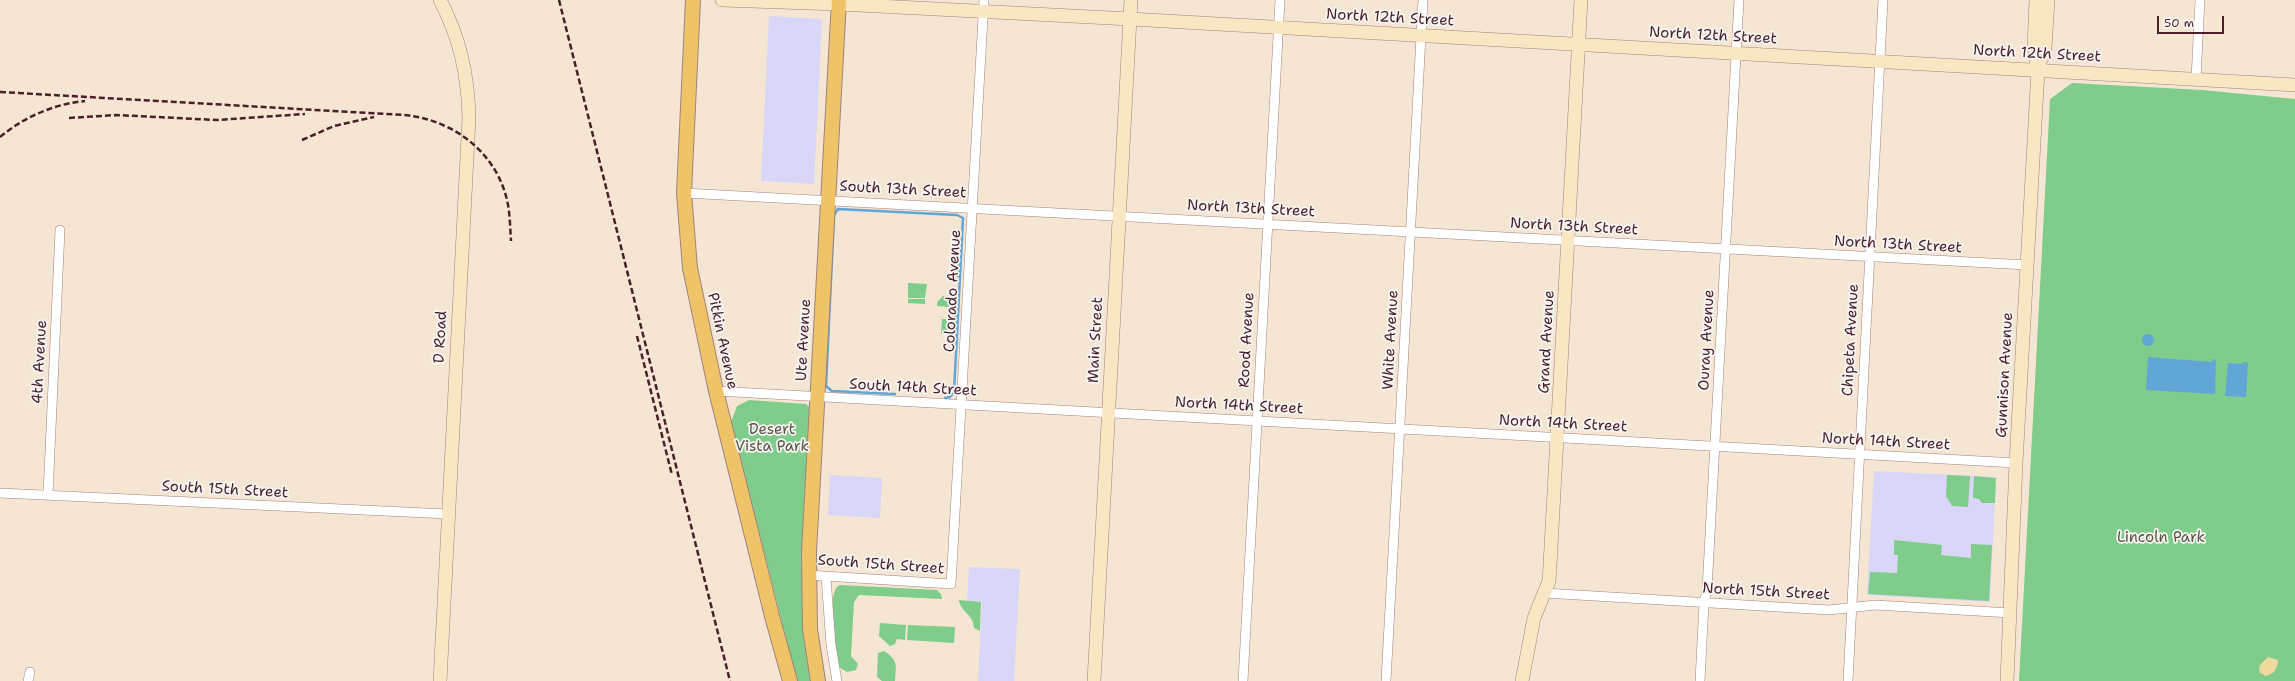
<!DOCTYPE html>
<style>
body{margin:0}
#map{position:relative;width:2295px;height:681px;overflow:hidden;background:#f5e6d4;font-family:"Shantell Sans",sans-serif}
canvas{display:block}
.scale{position:absolute;left:2157px;top:16px;width:67px;height:18px;box-sizing:border-box;border:2px solid #4a1f2b;border-top:0;padding-left:5px;font-size:12px;line-height:14px;white-space:nowrap;color:#4a1f2b;-webkit-text-stroke:3px #f6f6f2;paint-order:stroke}
</style>
<div id="map">
<canvas width="2295" height="681"></canvas>
<div class="scale">50 m</div>
</div>
<script>
const context = document.querySelector('canvas').getContext('2d');
context.lineJoin = 'round';
function fill(path, color) {
  context.fillStyle = color;
  context.fill(path, 'evenodd');
}
function stroke(path, color, width, dash) {
  context.strokeStyle = color;
  context.lineWidth = width;
  context.lineCap = dash ? 'butt' : 'round';
  context.setLineDash(dash || []);
  context.stroke(path);
}
function drawText(font, color, halo, rows, align = 'center') {
  context.font = font + ' "Shantell Sans",sans-serif';
  context.lineWidth = 3.5;
  context.setLineDash([]);
  context.textBaseline = 'middle';
  context.strokeStyle = halo;
  context.fillStyle = color;
  for (const [text, x, y, turn = 0] of rows) {
    context.save();
    context.translate(x, y);
    context.rotate((+turn || 0) * Math.PI / 180);
    context.textAlign = isNaN(turn) ? turn : align;
    if (halo) context.strokeText(text, 0, 0);
    context.fillText(text, 0, 0);
    context.restore();
  }
}
const built = new Path2D(`
 M 769,16 L 822,19 L 814,184 L 761,181 Z
 M 1874,471 L 1996,477 L 1990,602 L 1867,595 Z
 M 830,475 L 882,478 L 880,518 L 828,515 Z
 M 969,567 L 1020,569 L 1014,681 L 978,681 L 982,602 L 967,601 Z`);
const green = new Path2D(`
 M 2072,83 L 2202,90 L 2295,99 L 2295,681 L 2019,681 L 2050,99 Z
 M 955,256 L 961,257 L 959,277 L 954,277 Z
 M 908,283 L 927,284 L 925,298 L 908,298 Z
 M 943,296 L 951,296 L 950,307 L 937,306 L 937,302 Z
 M 908,299 L 925,299 L 925,304 L 908,303 Z
 M 952,313 L 958,314 L 955,342 L 951,342 Z
 M 942,319 L 950,319 L 949,334 L 941,334 Z
 M 749,400 L 806,404 L 810,408 C 805,500 794,590 812,681 L 797,681 L 731,422 L 737,406 Z
 M 1947,475 L 1970,476 L 1968,507 L 1952,506 L 1946,496 Z
 M 1974,476 L 1996,478 L 1995,503 L 1982,503 L 1979,499 L 1973,498 Z
 M 1894,540 L 1942,545 L 1941,555 L 1971,558 L 1971,544 L 1992,545 L 1989,601 L 1868,594 L 1870,572 L 1897,573 L 1898,555 L 1894,555 Z
 M 840,585 L 937,590 L 941,594 L 942,599 L 859,595 L 854,602 L 851,656 L 858,664 L 856,670 L 847,672 L 840,668 C 837,654 825,590 840,585 Z
 M 959,600 L 981,602 L 980,631 L 974,628 C 973,613 960,612 959,600 Z
 M 880,623 L 906,625 L 905,640 L 897,639 L 895,644 L 890,646 L 879,636 Z
 M 908,625 L 955,627 L 954,643 L 907,640 Z
 M 884,651 C 899,661 896,665 895,681 L 882,681 L 877,677 L 878,653 Z`);
const sand = new Path2D(`
 M 2268,657 L 2278,660 C 2278,668 2274,674 2266,676 L 2260,673 C 2257,664 2263,663 2268,657 Z`);
const water = new Path2D(`
 M2142 340a6 6 0 1 1 12 0a6 6 0 1 1-12 0Z
 M 2148,357 L 2212,362 L 2212,359 L 2216,360 L 2215,394 L 2146,390 Z
 M 2243,362 L 2248,363 L 2246,397 L 2225,396 L 2228,363 L 2243,364 Z`);
const stream = new Path2D(`
 M 895,394 L 832,391 L 826,386 L 834,215 L 838,209 L 957,215 L 963,218 L 954,392 L 950,397 L 945,398`);
const street = new Path2D(`
 M 2196,79 L 2200,0
 M 684,193 L 2027,265
 M 716,391 L 2016,463
 M 0,493 L 448,514
 M 48,495 L 60,230
 M 808,575 L 951,584 L 984,0
 M 826,577 L 831,645 L 837,681
 M 1544,593 L 1829,610 L 1875,605 L 2011,613
 M 28,681 L 30,672
 M 1243,681 L 1280,0
 M 1386,681 L 1423,0
 M 1700,681 L 1704,603 L 1707,590 L 1739,0
 M 1848,681 L 1883,0`);
const secondary = new Path2D(`
 M 440,0 C 460,38 468,75 469,118 L 440,681
 M 722,0 L 839,4 L 1130,19 L 2295,85
 M 2038,69 L 2045,48 L 2048,0
 M 1094,681 L 1131,0
 M 1522,681 L 1534,618 L 1549,581 L 1550,565 L 1581,0
 M 2007,681 L 2016,463 L 2038,70 L 2034,48 L 2036,0`);
const primary = new Path2D(`
 M 693,0 L 684,193 L 690,268 L 716,391 L 772,616 L 790,681
 M 818,681 L 810,629 L 809,552 L 839,0`);
const rail = new Path2D(`
 M 559,0 L 730,681
 M 0,92 L 404,115 C 450,119 493,149 506,196 C 510,210 510,226 511,241
 M 69,118 L 116,115 L 217,120 L 305,114
 M 0,137 C 24,117 54,104 85,101
 M 302,140 L 334,126 L 374,117
 M 637,336 L 672,475`);
const streetNames = [
 ["North 12th Street",1390,18,3],
 ["North 12th Street",1713,36,3],
 ["North 12th Street",2037,54,3],
 ["South 13th Street",903,190,3],
 ["North 13th Street",1251,209,3],
 ["North 13th Street",1574,227,3],
 ["North 13th Street",1898,245,3],
 ["Colorado Avenue",953,291,-87],
 ["D Road",441,337,-87],
 ["Ute Avenue",804,340,-87],
 ["Main Street",1096,340,-87],
 ["Rood Avenue",1247,340,-87],
 ["White Avenue",1391,340,-87],
 ["Ouray Avenue",1707,340,-87],
 ["Chipeta Avenue",1851,340,-87],
 ["Pitkin Avenue",722,341,78],
 ["Grand Avenue",1547,342,-87],
 ["4th Avenue",40,362,-87],
 ["Gunnison Avenue",2005,375,-87],
 ["South 14th Street",913,388,3],
 ["North 14th Street",1239,406,3],
 ["North 14th Street",1563,424,3],
 ["North 14th Street",1886,442,3],
 ["South 15th Street",225,490,3],
 ["South 15th Street",881,565,4],
 ["North 15th Street",1766,592,3]
];
const parkNames = [
 ["Desert",772,430],
 ["Vista Park",772,447],
 ["Lincoln Park",2161,538]
];
fill(built, '#d9d6f7');
fill(green, '#7fcc8b');
fill(sand, '#eeda9e');
fill(water, '#60a6d6');
stroke(stream, '#60a6d6', 2.5);
stroke(street, '#a08280', 10);
stroke(secondary, '#a08280', 14);
stroke(primary, '#a08280', 16);
stroke(street, '#fff', 9);
stroke(secondary, '#f9e7c3', 13);
stroke(primary, '#efc469', 14);
stroke(rail, '#4a1f2b', 2.5, [6, 3]);
drawText('15px', '#4a1f2b', '#f6f6f2', streetNames);
drawText('15px', '#5a5348', '#f6f6f2', parkNames);
</script>
